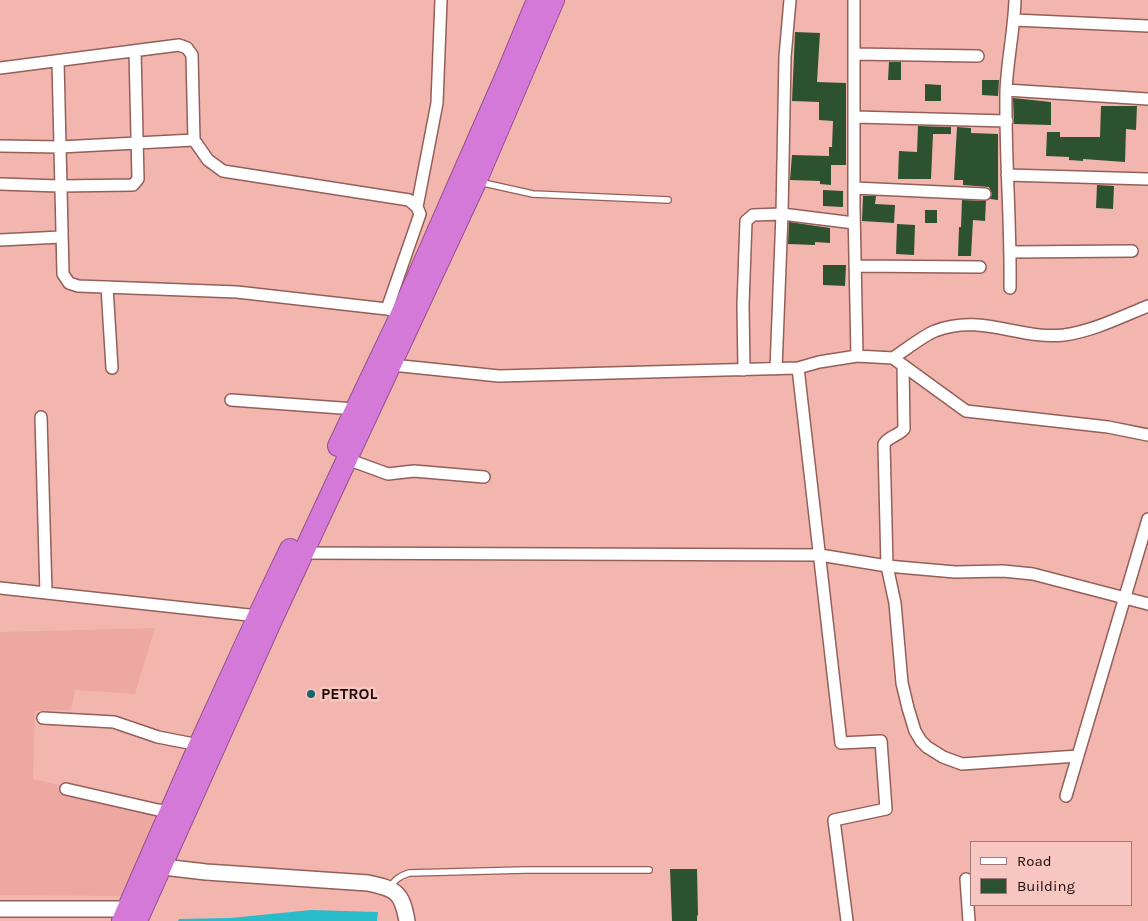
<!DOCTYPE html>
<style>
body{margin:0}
#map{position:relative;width:1148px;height:921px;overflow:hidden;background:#f3b6af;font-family:Karla,sans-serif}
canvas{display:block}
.legend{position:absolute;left:970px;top:841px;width:162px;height:65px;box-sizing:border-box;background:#f8c6c1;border:1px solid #a07a77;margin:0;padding:6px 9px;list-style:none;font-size:15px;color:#1d0908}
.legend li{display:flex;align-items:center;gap:10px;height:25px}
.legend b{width:25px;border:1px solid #a07a77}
</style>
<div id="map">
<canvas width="1148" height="921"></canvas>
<ul class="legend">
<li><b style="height:6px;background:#fff"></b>Road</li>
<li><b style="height:14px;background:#2d522f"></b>Building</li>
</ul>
</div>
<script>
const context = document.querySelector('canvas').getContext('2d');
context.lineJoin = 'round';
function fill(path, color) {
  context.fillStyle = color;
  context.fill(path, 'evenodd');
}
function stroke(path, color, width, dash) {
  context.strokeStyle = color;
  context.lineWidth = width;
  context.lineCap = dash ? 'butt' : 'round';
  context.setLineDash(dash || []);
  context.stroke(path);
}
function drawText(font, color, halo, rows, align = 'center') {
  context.font = font + ' Karla,sans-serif';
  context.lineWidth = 5;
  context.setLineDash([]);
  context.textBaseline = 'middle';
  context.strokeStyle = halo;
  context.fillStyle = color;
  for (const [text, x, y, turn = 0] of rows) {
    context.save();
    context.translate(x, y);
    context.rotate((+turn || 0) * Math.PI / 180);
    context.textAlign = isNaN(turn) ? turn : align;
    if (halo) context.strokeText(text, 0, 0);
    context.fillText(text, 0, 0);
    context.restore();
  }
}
const built = new Path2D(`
 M 155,628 L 135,694 L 75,690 L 71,710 L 35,711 L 33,779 L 162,808 L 121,896 L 0,895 L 0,632 Z`);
const water = new Path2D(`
 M 311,910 L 378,912 L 377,921 L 178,921 L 179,919 L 231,918 Z`);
const building = new Path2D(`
 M 795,32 L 820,33 L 817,82 L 846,83 L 846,165 L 831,165 L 831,185 L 820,184 L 820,181 L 790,180 L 792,155 L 829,156 L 829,147 L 832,147 L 833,121 L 819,120 L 819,102 L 792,101 Z
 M 889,62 L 901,62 L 901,80 L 888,80 Z
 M 982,80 L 999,80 L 998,96 L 982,95 Z
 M 925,84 L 941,85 L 941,101 L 925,101 Z
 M 1013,98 L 1051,102 L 1051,125 L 1014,124 Z
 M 1101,106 L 1137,106 L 1136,130 L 1126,129 L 1125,162 L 1083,159 L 1083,161 L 1069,160 L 1069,157 L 1046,156 L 1047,132 L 1060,132 L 1060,137 L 1100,137 Z
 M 918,126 L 951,127 L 951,134 L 933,134 L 931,179 L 898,179 L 899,151 L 917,152 Z
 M 957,127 L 971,128 L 971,133 L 998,134 L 998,200 L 990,199 L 992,194 L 989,187 L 963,185 L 963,180 L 954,180 Z
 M 1097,185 L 1114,186 L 1113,209 L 1096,208 Z
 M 823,190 L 843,191 L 843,207 L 823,206 Z
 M 863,196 L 876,196 L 875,204 L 895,205 L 894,223 L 862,221 Z
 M 962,200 L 986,201 L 985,221 L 973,220 L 971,256 L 958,256 L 959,227 L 961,227 Z
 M 925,210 L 937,210 L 937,223 L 925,223 Z
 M 789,222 L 830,228 L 830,243 L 815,242 L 815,245 L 788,244 Z
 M 897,224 L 915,225 L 914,255 L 896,254 Z
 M 823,265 L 846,265 L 845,286 L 823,285 Z
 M 670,869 L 697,869 L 698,915 L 697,916 L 697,921 L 672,921 Z`);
const lane = new Path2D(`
 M 479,182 L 533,194 L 668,200
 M 389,888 C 395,880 399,876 409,873 L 525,870 L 649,870`);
const street = new Path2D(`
 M 1014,20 L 1148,26
 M 855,54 L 978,56
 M 58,61 L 60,147 L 194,140 L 208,160 L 223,171 L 409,200 L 417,207 L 420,214 L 387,309
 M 0,68 L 179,45 L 187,48 L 192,55 L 194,140
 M 1006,90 L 1148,99
 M 855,117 L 1007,121
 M 0,146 L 60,147 L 63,274 L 69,283 L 78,286 L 237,292 L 387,309 L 394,311
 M 1007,175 L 1148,179
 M 0,184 L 59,186 L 133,185 L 138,179 L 135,51
 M 854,188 L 985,194
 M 417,207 L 437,103 L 441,0
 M 0,240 L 61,237
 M 1011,252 L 1132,251
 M 855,266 L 980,267
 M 107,287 L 112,368
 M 1010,288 C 1011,223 1005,157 1006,92 C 1007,61 1014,31 1015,0
 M 857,356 L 893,358 L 966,411 L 1108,427 L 1148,435
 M 893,358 C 904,351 924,335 935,331 C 981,313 1019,340 1064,335 C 1093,331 1121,317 1148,306
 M 392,365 L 499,376 L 798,368 L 819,362 L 857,356 L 854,209 L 854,0
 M 903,365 L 904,429 C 898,436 889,436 884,444 L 887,566 L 895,603 L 902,683 L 908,708 L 915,731 L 921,741 L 927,747 L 943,757 L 962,764 L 1078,756
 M 798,368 L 841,743 L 881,741 L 886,809 L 834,820 L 847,921
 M 776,369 L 782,214 L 785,57 L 790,0
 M 744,370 L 743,305 L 746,221 L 753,215 L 782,214 L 854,223
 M 231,400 L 355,409
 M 41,417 L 46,593
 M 347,459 L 388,474 L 414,471 L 484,477
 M 300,553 L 820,555 L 887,566 L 955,572 L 1003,571 L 1033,574 L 1148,604
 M 0,588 L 258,616
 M 43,718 L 114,722 L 158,737 L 199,745
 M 66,789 L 158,810 L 170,811
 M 1066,796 L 1148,519
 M 966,879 L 969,921`);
const secondary = new Path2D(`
 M 163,867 L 206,872 L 368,883 C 396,889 402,892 407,921
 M 0,909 L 127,909 L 135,911`);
const highway = new Path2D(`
 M 338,446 L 401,314 L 506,75 L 537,0
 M 122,921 L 199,745 L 258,616 L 290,549
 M 137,921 L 272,620 L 476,182 L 554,0`);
const markers = [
 [311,694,5,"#16646c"]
];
const poiNames = [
 ["PETROL",321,694]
];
fill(built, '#eca8a1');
fill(water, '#28bccb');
fill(building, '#2d522f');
stroke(lane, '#945e59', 8);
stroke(street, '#945e59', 14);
stroke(secondary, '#945e59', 18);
stroke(highway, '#94528f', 22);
stroke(lane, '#fff', 5.5);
stroke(street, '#fff', 11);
stroke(secondary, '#fff', 15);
stroke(highway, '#d479d8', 20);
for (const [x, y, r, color] of markers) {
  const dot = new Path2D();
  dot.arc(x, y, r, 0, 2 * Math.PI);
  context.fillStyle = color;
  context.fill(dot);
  stroke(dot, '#f8c6c1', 2);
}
drawText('bold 16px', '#1d0908', '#f8c6c1', poiNames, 'left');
</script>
